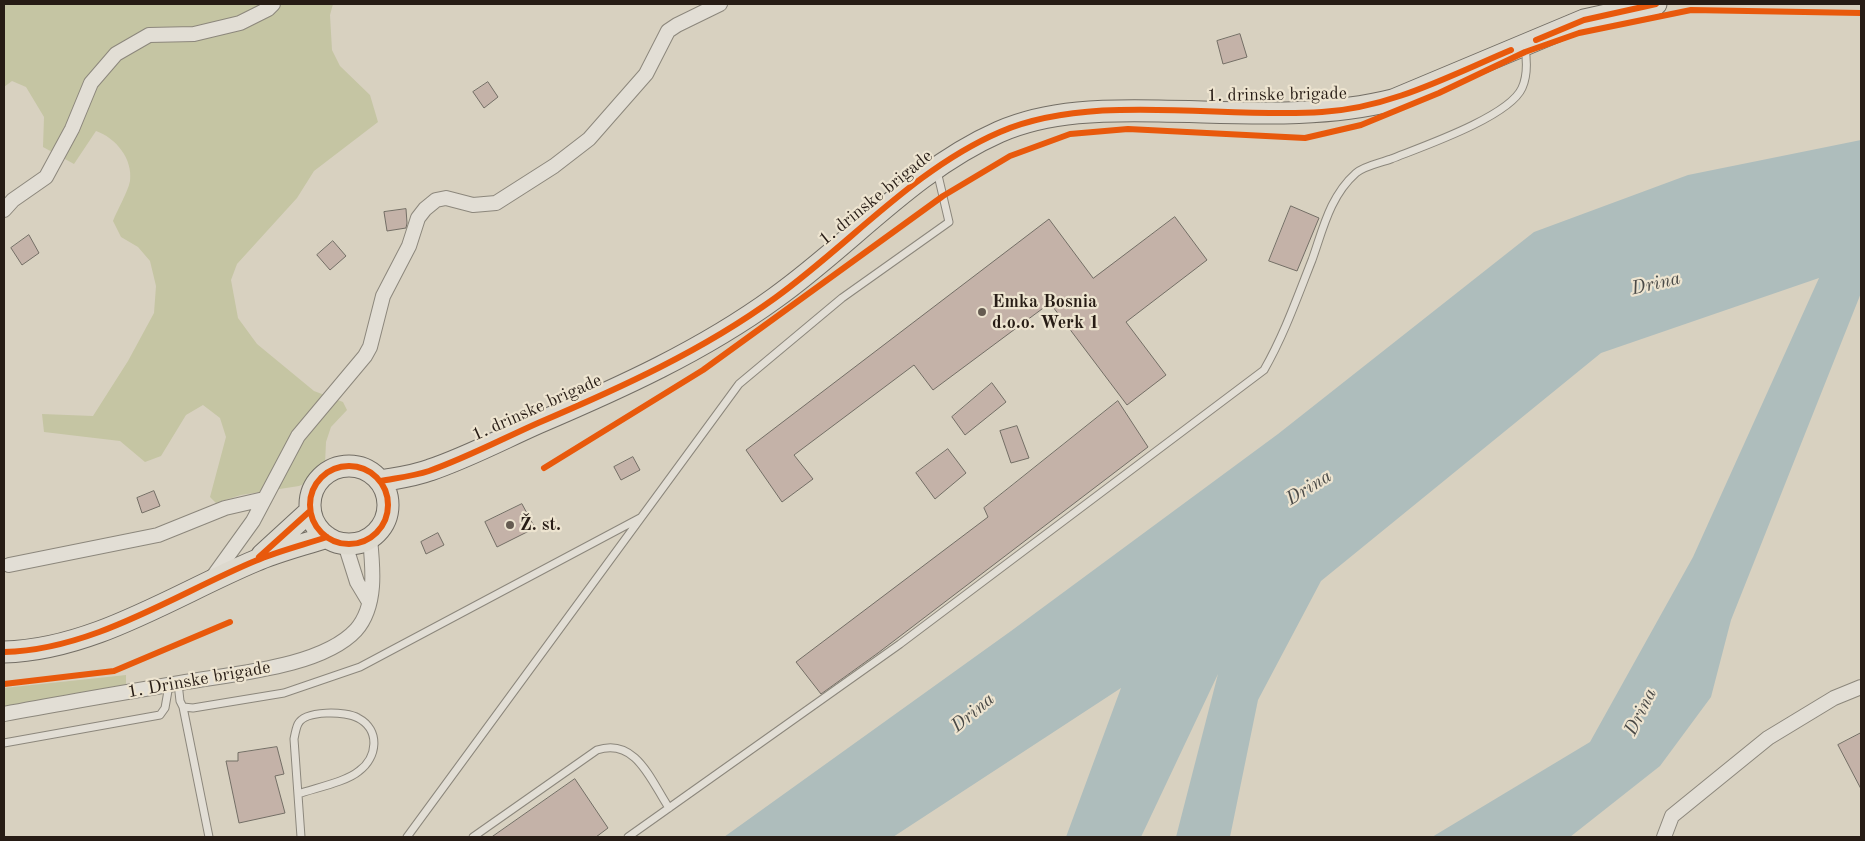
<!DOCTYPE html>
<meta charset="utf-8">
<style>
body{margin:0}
#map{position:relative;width:1865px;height:841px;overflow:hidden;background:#d8d1c0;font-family:"Old Standard TT",serif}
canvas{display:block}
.frame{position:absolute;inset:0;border:5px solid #271c15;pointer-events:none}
</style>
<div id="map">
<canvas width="1865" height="841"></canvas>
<div class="frame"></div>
</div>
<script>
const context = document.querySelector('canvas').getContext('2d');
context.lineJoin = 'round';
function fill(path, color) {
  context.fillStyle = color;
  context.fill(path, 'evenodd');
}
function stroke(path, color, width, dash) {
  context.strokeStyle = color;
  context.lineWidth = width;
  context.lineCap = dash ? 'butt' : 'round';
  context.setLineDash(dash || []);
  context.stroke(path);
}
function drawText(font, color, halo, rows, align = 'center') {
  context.font = font + ' "Old Standard TT",serif';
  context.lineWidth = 4.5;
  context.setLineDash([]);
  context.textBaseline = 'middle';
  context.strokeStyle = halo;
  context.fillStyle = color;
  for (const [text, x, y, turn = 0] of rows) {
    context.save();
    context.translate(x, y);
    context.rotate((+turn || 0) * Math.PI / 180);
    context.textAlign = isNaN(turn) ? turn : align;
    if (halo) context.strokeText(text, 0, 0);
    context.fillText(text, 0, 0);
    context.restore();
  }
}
const green = new Path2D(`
 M 4,4 L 333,4 L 330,15 L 332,50 L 340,66 L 370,95 L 378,122 L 314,171 L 297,198 L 237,264 L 231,280 L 238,318 L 257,344 L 314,391 L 343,402 L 347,410 L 331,427 L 326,442 L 325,465 L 313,480 L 299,486 L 241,495 L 216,503 L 210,497 L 226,437 L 220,418 L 203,405 L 186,415 L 161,456 L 145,462 L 120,441 L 44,432 L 42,414 L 93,416 L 128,361 L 154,313 L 156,286 L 150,261 L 138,247 L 121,237 L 113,221 C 117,210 128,192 130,181 C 133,159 116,138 96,131 L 74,164 L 43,147 L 44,117 L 26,87 L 12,81 L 4,87 Z
 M 126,675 L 126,687 L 4,709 L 4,688 Z`);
const water = new Path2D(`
 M 1861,140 L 1861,293 L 1731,620 L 1711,697 L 1660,766 L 1570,837 L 1432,837 L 1590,742 L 1693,557 L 1819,278 L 1601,353 L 1321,581 L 1258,700 L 1230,837 L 1176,837 L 1218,674 L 1141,837 L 1066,837 L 1121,688 L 893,837 L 724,837 L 1011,631 L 1278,434 L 1534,232 L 1688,175 Z`);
const building = new Path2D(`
 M 1240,34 L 1247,57 L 1223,64 L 1217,41 Z
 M 488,82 L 498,97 L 484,108 L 473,92 Z
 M 1291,206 L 1319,218 L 1297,271 L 1269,261 Z
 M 406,209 L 407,223 L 406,228 L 387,231 L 384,212 Z
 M 1175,217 L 1207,260 L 1126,322 L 1166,375 L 1127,405 L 1050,303 L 933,390 L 914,365 L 794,455 L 813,479 L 782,502 L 746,450 L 1049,219 L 1093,278 Z
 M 29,235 L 39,253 L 22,265 L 11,248 Z
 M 333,241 L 346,256 L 330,270 L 317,255 Z
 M 992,383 L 1006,402 L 965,435 L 952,417 Z
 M 1118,401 L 1148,447 L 878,653 L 821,694 L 796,662 L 988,517 L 984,508 Z
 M 1017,426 L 1029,458 L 1011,463 L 1000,431 Z
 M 948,449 L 966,473 L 935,499 L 916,473 Z
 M 633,457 L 640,470 L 621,480 L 614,467 Z
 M 154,491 L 160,506 L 142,513 L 137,498 Z
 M 522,504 L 535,528 L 497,547 L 485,522 Z
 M 438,533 L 444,545 L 426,554 L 421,542 Z
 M 1861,733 L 1861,789 L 1838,745 Z
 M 277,747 L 284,774 L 275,776 L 285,813 L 239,823 L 226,761 L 238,761 L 238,753 Z
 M 575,779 L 608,828 L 596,837 L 492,837 Z`);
const lane = new Path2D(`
 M 178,683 L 180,701 L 183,707 L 193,708 L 284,693 L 360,667 L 640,518
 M 183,707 L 209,837
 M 4,743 L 160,715 L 165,708 L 169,685
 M 298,794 C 315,788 346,782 359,771 C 377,758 381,730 358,718 C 346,711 305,710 298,724 C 296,728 295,734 294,739 L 301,837
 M 407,837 L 739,384 L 842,298 L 949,222 L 937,171
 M 473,837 L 597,750 C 636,737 651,781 669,808
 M 628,837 L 900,644 L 1264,370 C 1284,335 1297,298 1312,260 C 1323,229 1330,196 1356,173 C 1364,166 1380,163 1391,159 C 1421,147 1509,117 1522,88 C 1528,75 1527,61 1525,48`);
const street = new Path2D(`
 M 4,210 L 13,200 L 46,177 L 72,129 L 91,83 L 116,54 L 149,35 L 194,34 L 240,23 L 268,9 L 273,4
 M 345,544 L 357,582 L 369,602
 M 9,565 L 158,535 L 225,508 L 264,499
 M 212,578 L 253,521 L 298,436 L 365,356 L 370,347 L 383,296 L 409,246 L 418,218 L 425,209 L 436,200 L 446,198 L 473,205 L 496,203 L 554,166 L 589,139 L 646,74 L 668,31 L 677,25 L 720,4
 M 4,714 C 62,703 121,693 180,683 C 229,674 321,668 356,630 C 377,606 373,568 370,539
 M 1664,837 L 1672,816 L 1768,738 L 1834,698 L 1861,687`);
const primary = new Path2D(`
 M310 505a39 39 0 1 1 78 0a39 39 0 1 1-78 0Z
 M 381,481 C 397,478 414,476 430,470 C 466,458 502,439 538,423 C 620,388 702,351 775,298 C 851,244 913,170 999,132 C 1049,110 1106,110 1159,111 C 1237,112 1317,119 1393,100 L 1584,20 L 1656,4
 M 262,555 L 310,511
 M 4,652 C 93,650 176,594 255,561 C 278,551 303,545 327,537`);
const cycleway = new Path2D(`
 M 1536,40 L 1584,20 L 1656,4
 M310 505a39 39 0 1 1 78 0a39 39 0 1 1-78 0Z
 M 544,468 L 703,370 L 943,196 L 1010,156 L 1070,134 L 1128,129 L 1305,138 L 1361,125 L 1439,93 L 1525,52 L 1579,33 L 1691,10 L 1861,13
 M 381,481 C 397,478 414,476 429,471 C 466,458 502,439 538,423 C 620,388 702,351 775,298 C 850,244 914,169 1000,132 C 1093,92 1222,119 1322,112 C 1390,108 1449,76 1511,50
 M 259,557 L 310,511
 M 4,652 C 93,650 176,594 255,561 C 278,551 303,545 327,537
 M 4,684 L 114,671 L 230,622`);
const markers = [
 [982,312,5,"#655b51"],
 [510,525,5,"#655b51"]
];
const streetNames = [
 ["1. drinske brigade",1277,95,-1],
 ["1. drinske brigade",876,198,-39],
 ["1. drinske brigade",537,408,-24],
 ["1. Drinske brigade",199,680,-10]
];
const poiNames = [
 ["Emka Bosnia",992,302],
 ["d.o.o. Werk 1",992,323],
 ["Ž. st.",520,525]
];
const waterNames = [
 ["Drina",1656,284,-13],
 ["Drina",1309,488,-32],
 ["Drina",1641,712,-64],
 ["Drina",973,713,-40]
];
fill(green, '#c5c5a3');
fill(water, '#aebdbc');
fill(building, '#c4b2a8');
stroke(building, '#736e65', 1);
stroke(lane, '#8c877c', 9);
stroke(street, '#8c877c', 16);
stroke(primary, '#736e65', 23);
stroke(lane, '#e2ded5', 7);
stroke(street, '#e2ded5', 14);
stroke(primary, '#ddd9ce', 21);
stroke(cycleway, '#e8590c', 6);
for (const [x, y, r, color] of markers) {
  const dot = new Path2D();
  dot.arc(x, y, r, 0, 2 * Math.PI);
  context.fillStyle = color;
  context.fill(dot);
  stroke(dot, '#ede4d0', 2);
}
drawText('18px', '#271c15', '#ede4d0', streetNames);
drawText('bold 18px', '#271c15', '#ede4d0', poiNames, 'left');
drawText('italic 19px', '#4a4a47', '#ede4d0', waterNames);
</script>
